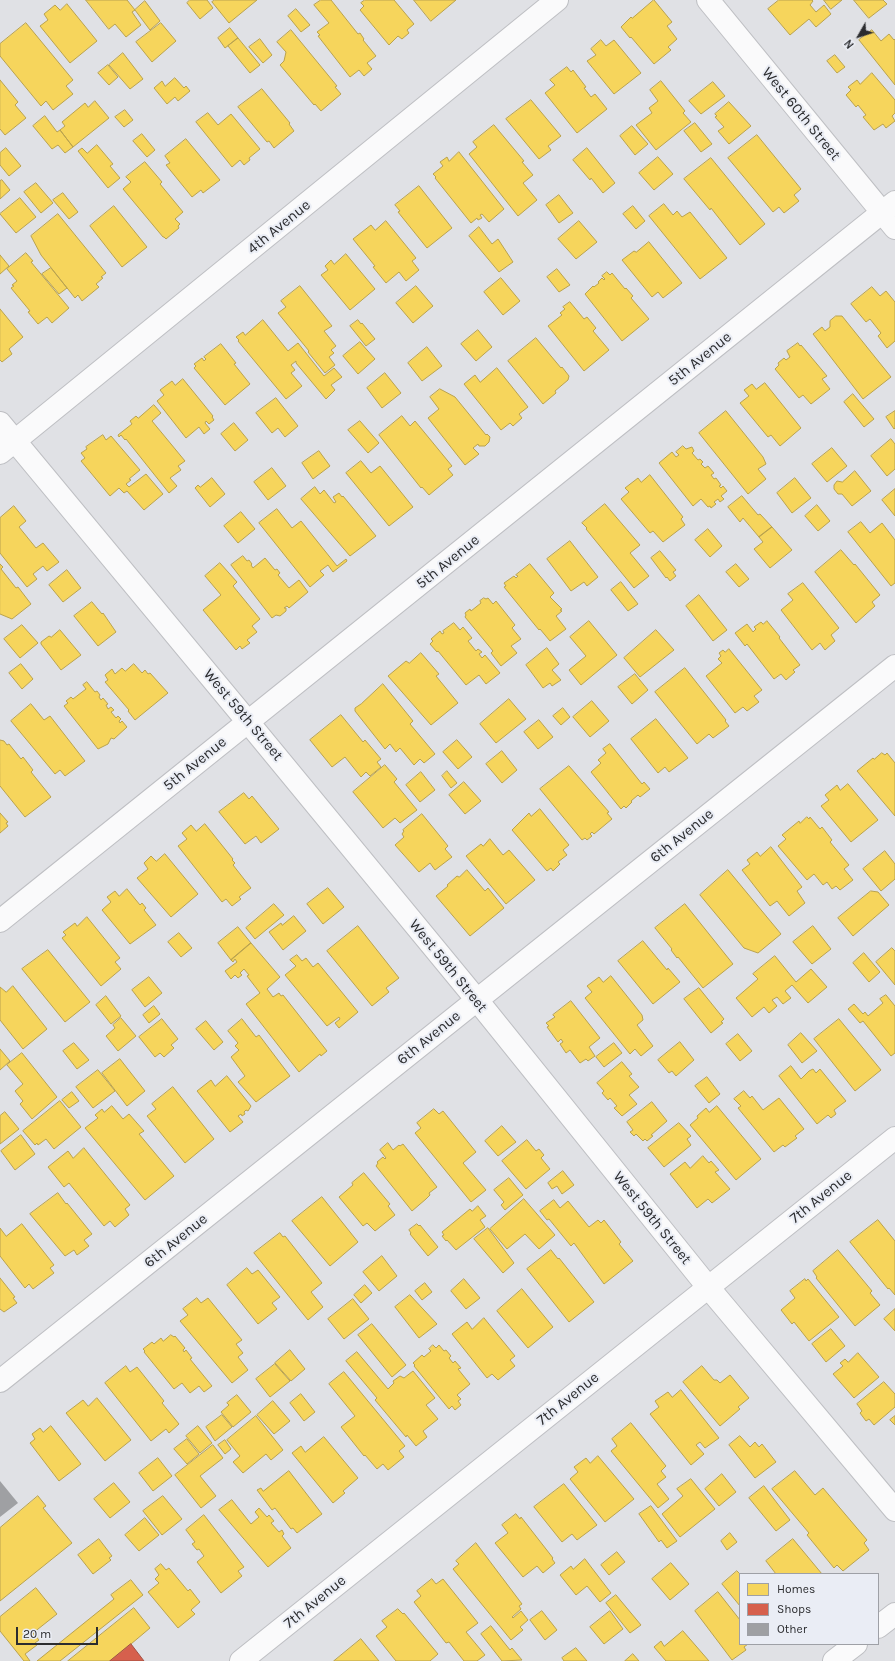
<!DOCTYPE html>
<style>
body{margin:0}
#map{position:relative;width:895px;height:1661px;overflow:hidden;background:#e0e1e5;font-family:Karla,sans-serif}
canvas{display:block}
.legend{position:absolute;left:739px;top:1573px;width:140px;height:72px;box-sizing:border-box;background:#eaedf5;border:1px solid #9ea0a6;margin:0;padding:5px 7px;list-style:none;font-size:12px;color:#2b2c2f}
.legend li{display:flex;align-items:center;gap:8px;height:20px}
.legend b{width:20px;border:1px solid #9ea0a6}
.north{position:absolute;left:839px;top:16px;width:40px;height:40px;-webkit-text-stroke:3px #eaedf5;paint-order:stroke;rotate:231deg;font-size:11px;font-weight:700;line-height:16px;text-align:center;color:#2b2c2f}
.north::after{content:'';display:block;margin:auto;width:14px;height:18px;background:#2b2c2f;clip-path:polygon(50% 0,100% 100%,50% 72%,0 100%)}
.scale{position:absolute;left:16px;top:1627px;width:82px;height:18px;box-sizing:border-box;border:2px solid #2b2c2f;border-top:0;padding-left:5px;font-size:12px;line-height:14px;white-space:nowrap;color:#2b2c2f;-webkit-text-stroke:3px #eaedf5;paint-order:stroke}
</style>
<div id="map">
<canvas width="895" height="1661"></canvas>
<ul class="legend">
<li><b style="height:11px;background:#f6d55c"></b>Homes</li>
<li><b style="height:11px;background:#d6604d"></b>Shops</li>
<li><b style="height:11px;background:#9fa0a3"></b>Other</li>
</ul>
<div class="north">N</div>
<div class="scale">20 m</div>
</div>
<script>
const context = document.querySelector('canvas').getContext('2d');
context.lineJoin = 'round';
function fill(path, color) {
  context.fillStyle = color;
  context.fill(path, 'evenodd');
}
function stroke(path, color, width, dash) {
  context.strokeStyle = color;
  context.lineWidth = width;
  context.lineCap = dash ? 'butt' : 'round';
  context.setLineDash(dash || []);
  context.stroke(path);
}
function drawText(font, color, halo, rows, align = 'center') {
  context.font = font + ' Karla,sans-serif';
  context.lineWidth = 4;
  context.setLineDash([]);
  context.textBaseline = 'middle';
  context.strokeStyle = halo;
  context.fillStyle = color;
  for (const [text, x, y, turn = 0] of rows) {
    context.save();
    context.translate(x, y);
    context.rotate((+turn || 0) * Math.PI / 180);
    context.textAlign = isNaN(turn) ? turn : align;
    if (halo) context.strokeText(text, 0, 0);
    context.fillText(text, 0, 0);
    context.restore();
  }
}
const homes = new Path2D(`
 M 86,0 L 127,0 L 135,10 L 132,12 L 141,25 L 126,37 L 115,24 L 109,29 Z
 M 190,0 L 207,0 L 213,8 L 200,19 L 187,3 Z
 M 215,0 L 257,0 L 229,23 L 212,2 Z
 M 321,0 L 331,0 L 358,34 L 360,33 L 364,39 L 363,40 L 376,56 L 367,63 L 372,69 L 364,76 L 359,70 L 350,77 L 318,36 L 320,35 L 317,32 L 329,23 L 314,5 Z
 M 365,0 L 394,0 L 414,24 L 407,30 L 409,33 L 402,39 L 398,36 L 389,45 L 360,10 L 364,6 L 361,3 Z
 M 414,0 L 456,0 L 431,21 Z
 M 654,0 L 672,22 L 667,26 L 677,39 L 668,47 L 671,50 L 654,64 L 631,37 L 630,38 L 621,27 L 631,17 L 632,18 Z
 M 779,0 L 812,0 L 813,1 L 810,5 L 816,12 L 824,5 L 831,14 L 816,27 L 809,19 L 790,35 L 768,9 Z
 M 824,0 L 842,0 L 831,9 Z
 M 854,0 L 883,0 L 887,4 L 869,18 Z
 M 145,1 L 160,21 L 150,30 L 135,10 Z
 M 67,4 L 97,41 L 70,63 L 40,26 L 48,20 L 44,14 L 55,5 L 60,10 Z
 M 296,9 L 310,25 L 301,32 L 288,16 Z
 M 26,23 L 73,80 L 66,86 L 73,94 L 53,110 L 46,101 L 41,106 L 0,56 L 0,44 Z
 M 161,23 L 176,41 L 152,62 L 136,42 Z
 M 230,28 L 238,38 L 225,48 L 218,38 Z
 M 291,30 L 337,86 L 335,87 L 341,94 L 321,111 L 315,104 L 314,105 L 280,65 L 284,61 L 286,52 L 277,42 Z
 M 872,30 L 881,41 L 889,34 L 894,40 L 895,39 L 895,85 L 859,40 Z
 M 238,38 L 260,65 L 250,73 L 228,46 Z
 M 260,39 L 272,55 L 263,63 L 249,47 Z
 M 601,40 L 606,46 L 614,40 L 641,73 L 614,94 L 587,61 L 596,55 L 591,49 Z
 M 123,53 L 143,79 L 130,89 L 109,65 Z
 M 835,55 L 845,67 L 837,73 L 827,61 Z
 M 108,65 L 118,77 L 109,85 L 98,73 Z
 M 567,67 L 571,72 L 573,70 L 586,87 L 584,88 L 591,97 L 595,94 L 607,109 L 577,133 L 545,93 L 555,85 L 550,80 Z
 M 872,73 L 895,100 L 895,113 L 892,116 L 895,121 L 886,128 L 883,124 L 874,130 L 863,117 L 866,115 L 858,105 L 856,107 L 846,95 L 851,90 L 848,87 L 857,80 L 860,84 Z
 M 175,78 L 184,88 L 186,86 L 190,91 L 178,101 L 175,97 L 167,104 L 154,88 L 162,81 L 165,86 Z
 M 0,80 L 18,102 L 15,105 L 26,118 L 5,135 L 0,129 Z
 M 661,81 L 685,111 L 683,113 L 691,122 L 656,150 L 636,125 L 652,113 L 649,108 L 658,101 L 650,90 Z
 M 713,82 L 725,96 L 701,114 L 689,101 Z
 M 262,89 L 290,123 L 289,124 L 294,131 L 274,148 L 269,141 L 267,142 L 238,107 Z
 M 531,100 L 561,136 L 548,146 L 551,150 L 539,159 L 506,119 Z
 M 95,101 L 109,118 L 73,147 L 60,130 L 65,126 L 62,122 L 85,103 L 88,107 Z
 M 729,102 L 751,126 L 729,144 L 718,131 L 724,127 L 715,117 L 717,116 L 715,114 Z
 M 125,110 L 133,120 L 124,127 L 115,117 Z
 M 208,113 L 218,125 L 231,114 L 260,149 L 249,158 L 250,160 L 244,165 L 240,160 L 232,167 L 196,122 Z
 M 45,116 L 57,132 L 60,130 L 73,147 L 65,153 L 58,145 L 52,149 L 33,126 Z
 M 695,123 L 712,144 L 701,152 L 684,131 Z
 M 494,125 L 524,161 L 522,162 L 533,175 L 523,183 L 537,200 L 518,216 L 469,154 L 477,147 L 473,142 Z
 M 632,126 L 648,144 L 635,155 L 620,136 Z
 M 142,134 L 155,150 L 147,157 L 133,141 Z
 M 757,135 L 801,189 L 794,195 L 799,201 L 784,213 L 779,207 L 773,212 L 728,158 Z
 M 186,139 L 220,180 L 203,193 L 201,190 L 192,197 L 166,165 L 170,163 L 165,156 Z
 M 97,145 L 113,164 L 110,166 L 120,178 L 108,188 L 78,151 L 82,148 L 87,153 Z
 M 6,148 L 21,166 L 9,176 L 0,165 L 0,153 Z
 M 587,148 L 615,183 L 603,193 L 591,178 L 590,180 L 573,160 Z
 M 459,152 L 504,209 L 489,222 L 482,214 L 480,215 L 482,218 L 478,220 L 477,218 L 471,223 L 435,178 L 436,177 L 433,174 L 443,166 L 440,162 L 447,157 L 449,161 Z
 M 658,157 L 673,174 L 654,190 L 639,173 Z
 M 711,158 L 765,224 L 740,245 L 711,208 L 710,210 L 684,179 Z
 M 145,162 L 162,182 L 160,184 L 183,212 L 175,219 L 180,224 L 178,226 L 179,228 L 166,239 L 164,237 L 163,237 L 123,189 L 131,182 L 126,177 Z
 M 2,180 L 10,190 L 0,199 L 0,181 Z
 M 36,183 L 53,203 L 41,213 L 24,192 Z
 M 419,186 L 452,228 L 427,248 L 398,212 L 400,211 L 395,205 Z
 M 63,193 L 78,212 L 69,219 L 53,200 Z
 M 559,195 L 573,213 L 559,223 L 546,205 Z
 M 20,198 L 36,217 L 16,233 L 0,214 Z
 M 664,204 L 673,215 L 677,211 L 682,217 L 690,212 L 727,258 L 700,279 L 649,216 Z
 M 114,206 L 147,247 L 122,267 L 90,226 Z
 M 633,206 L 645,221 L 636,229 L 623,214 Z
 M 58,214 L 106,273 L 101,277 L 103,278 L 96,284 L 99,287 L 82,301 L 78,295 L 75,298 L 41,255 L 31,236 Z
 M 386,221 L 416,258 L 412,261 L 419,270 L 406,281 L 399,272 L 386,283 L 373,267 L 375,266 L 353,239 L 371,225 L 375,230 Z
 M 579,221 L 597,242 L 576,259 L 558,239 Z
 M 479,227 L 492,244 L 498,239 L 513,262 L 499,272 L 469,236 Z
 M 649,242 L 682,283 L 663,298 L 658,292 L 652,297 L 622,260 L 634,251 L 636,252 Z
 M 26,253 L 33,261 L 31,262 L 69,308 L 52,323 L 47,317 L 38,324 L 28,312 L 30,311 L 11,288 L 14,286 L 12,285 L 17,281 L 7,269 Z
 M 346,254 L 375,289 L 350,310 L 321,275 L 328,270 L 325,266 L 331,260 L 334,264 Z
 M 0,255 L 9,266 L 0,274 Z
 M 51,268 L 67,288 L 59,294 L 42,274 Z
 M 557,269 L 570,285 L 559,292 L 547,277 Z
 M 607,272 L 610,275 L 612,273 L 625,289 L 626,288 L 633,296 L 631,298 L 649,319 L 622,341 L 585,294 L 593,286 L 594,287 L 599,283 L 598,282 L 602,278 L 604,280 L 605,279 L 602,276 Z
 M 501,278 L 520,301 L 503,315 L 484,292 Z
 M 300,286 L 332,326 L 324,331 L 336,346 L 331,350 L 334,353 L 329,357 L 335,365 L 325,373 L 308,352 L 309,351 L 278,313 L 286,307 L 281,301 Z
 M 416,286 L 433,306 L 413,323 L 396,303 Z
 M 872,287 L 880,296 L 886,291 L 895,302 L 895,341 L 887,348 L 878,336 L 881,333 L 870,319 L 866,322 L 851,304 Z
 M 570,302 L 584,319 L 587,317 L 596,328 L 593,331 L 609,350 L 584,371 L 548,326 L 562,315 L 560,313 L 565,309 L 563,307 Z
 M 0,309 L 23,337 L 9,349 L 12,354 L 2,362 L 0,360 Z
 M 836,316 L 842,316 L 891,377 L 863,399 L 813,334 L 822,327 L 825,331 L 830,327 L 830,321 Z
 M 263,320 L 288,351 L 298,343 L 324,376 L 334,368 L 342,377 L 331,385 L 335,390 L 326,399 L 296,363 L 296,361 L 291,365 L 295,370 L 291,373 L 302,386 L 286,399 L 238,341 L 239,340 L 236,337 L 243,332 L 245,335 Z
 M 358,320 L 361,324 L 362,323 L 375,339 L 366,346 L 350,326 Z
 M 478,330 L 492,347 L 476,361 L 461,344 Z
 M 536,338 L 561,368 L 562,367 L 569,376 L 568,380 L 555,391 L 556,393 L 543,404 L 508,361 Z
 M 360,342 L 375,359 L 358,374 L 343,356 Z
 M 798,343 L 800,346 L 801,345 L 827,376 L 822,379 L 830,389 L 811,404 L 803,395 L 799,398 L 775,369 L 779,365 L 778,363 L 784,358 L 786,360 L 790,357 L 787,351 Z
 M 221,344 L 236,363 L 234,364 L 250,384 L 225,405 L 194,368 L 196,366 L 194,364 L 202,358 L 204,361 L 206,359 L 204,357 Z
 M 427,347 L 442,366 L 422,381 L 408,363 Z
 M 497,368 L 528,407 L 519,414 L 522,418 L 513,426 L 510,423 L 501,430 L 464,384 L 475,375 L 480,382 Z
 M 385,373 L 401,393 L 382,408 L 367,388 Z
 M 183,379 L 213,416 L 212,417 L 214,420 L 209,424 L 206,421 L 205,423 L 210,429 L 204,434 L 199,427 L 186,438 L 157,401 L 164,395 L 160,390 L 172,381 L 175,385 Z
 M 765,383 L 801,428 L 780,446 L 771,435 L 768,437 L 740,403 L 749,396 L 744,390 L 752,384 L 756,389 Z
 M 440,389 L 455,397 L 486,435 L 487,434 L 490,437 L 489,442 L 485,446 L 479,446 L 478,444 L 473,448 L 479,454 L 465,465 L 428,418 L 439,409 L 430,397 Z
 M 853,394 L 874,419 L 864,427 L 844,402 Z
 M 276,398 L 298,426 L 285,437 L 278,428 L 272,433 L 256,413 Z
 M 154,405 L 161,413 L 152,421 L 185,461 L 178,466 L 181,470 L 170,478 L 177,486 L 169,493 L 126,439 L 125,440 L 121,435 L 119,437 L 118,435 L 132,424 L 130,421 L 136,416 L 138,418 Z
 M 726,411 L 763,457 L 766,464 L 758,469 L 766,479 L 748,494 L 699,433 Z
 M 895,411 L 895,428 L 894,429 L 886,417 Z
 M 402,416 L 410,426 L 415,421 L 452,466 L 448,469 L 453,475 L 429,495 L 422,487 L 421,488 L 379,435 Z
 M 360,421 L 379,443 L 368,453 L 348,430 Z
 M 234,423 L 248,440 L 235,451 L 221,434 Z
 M 103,435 L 106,440 L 111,436 L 140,470 L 129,479 L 131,480 L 126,484 L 129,487 L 146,474 L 163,494 L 144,510 L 127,491 L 124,493 L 119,488 L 110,496 L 81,461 L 85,458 L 81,453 L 87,449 L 86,447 Z
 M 891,439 L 895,444 L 895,469 L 887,476 L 871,456 Z
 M 683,446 L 686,449 L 692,447 L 694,451 L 692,453 L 698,460 L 700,459 L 703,462 L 701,464 L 705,468 L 708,466 L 714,473 L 711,475 L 714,479 L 716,478 L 721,485 L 719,486 L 721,488 L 723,486 L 727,491 L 721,496 L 724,499 L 720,502 L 718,499 L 714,502 L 716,504 L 711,508 L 710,506 L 708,507 L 701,499 L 693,506 L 659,463 L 672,452 L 676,457 L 679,455 L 676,452 Z
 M 832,448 L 847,466 L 827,482 L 812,464 Z
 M 319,451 L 330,466 L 313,479 L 302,463 Z
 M 361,461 L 371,473 L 380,466 L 413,507 L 389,526 L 346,473 Z
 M 272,468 L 286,486 L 268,500 L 254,482 Z
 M 855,471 L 871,491 L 852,506 L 842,494 L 838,494 L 834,489 L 834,485 L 837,481 L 842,482 Z
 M 650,475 L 683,517 L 681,519 L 685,525 L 663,542 L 653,531 L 650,533 L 621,499 L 629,492 L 625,488 L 638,478 L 641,482 Z
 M 212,478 L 225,494 L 210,507 L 195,488 L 198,485 L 200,487 Z
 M 795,478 L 811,498 L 792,513 L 777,493 Z
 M 315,487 L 320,494 L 324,490 L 334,503 L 336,502 L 333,497 L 339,493 L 342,497 L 343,496 L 376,536 L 350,556 L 301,499 Z
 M 895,489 L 895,516 L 882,500 Z
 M 742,496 L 758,515 L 760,514 L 772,527 L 759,537 L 743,518 L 740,522 L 728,507 Z
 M 605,504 L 640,545 L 630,553 L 649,576 L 634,588 L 586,529 L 587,528 L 582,523 Z
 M 817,505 L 830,521 L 818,531 L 805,516 Z
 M 14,506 L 26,521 L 19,527 L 36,548 L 43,543 L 59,562 L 47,571 L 43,566 L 33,574 L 37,579 L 27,587 L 0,553 L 0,518 Z
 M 277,509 L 292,528 L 301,521 L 337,566 L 346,559 L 347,561 L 333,572 L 328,565 L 320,571 L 324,575 L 310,587 L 259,523 Z
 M 241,512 L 255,529 L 238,543 L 224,526 Z
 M 861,522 L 870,533 L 882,523 L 895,540 L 895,583 L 891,586 L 848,532 Z
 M 772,527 L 792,550 L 770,568 L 754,549 L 763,542 L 759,537 Z
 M 708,529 L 722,546 L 710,557 L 695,540 Z
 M 570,541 L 598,577 L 587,586 L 584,582 L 571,591 L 547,559 Z
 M 841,550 L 854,565 L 855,564 L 880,595 L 872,602 L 875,606 L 856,623 L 815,572 Z
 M 660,551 L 676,570 L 673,572 L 676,576 L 670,581 L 667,577 L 666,578 L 651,558 Z
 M 243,556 L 247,561 L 249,560 L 252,564 L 251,565 L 253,568 L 265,558 L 275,570 L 277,569 L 280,573 L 278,575 L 289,588 L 299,580 L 308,592 L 289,608 L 287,606 L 284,608 L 286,608 L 286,611 L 280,616 L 276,615 L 272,618 L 231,565 Z
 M 220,563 L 237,582 L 233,586 L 260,619 L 252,626 L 257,632 L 247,640 L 250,643 L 242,649 L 240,646 L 236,650 L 203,610 L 221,595 L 205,576 Z
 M 0,564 L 3,567 L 1,569 L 16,588 L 18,587 L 31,604 L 12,619 L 0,614 Z
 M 530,564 L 554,593 L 550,597 L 562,609 L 560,610 L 562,611 L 556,616 L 566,629 L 550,641 L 540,629 L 539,630 L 504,587 L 506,586 L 504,583 L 514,576 L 516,578 L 518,576 L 516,575 Z
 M 736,564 L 749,579 L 739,587 L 726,572 Z
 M 67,570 L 81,588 L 63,602 L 49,585 Z
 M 621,582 L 638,604 L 628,611 L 611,590 Z
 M 803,583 L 839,628 L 831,635 L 835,641 L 825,650 L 820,643 L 812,650 L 781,610 L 793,600 L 788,594 Z
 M 699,595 L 727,630 L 713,641 L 686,606 Z
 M 484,598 L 486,599 L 488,598 L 493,604 L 496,601 L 515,625 L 512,628 L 521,639 L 511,646 L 517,653 L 501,666 L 491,653 L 493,651 L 465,617 L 466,615 L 465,613 L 470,609 L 471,611 L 481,603 L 480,601 Z
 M 92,602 L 102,614 L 103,613 L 116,632 L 98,646 L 74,616 Z
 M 589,621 L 617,655 L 581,685 L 569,670 L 586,656 L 570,637 Z
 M 767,621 L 780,637 L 779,638 L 800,665 L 793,670 L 795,672 L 786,680 L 781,674 L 774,679 L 747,644 L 745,646 L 735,633 L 747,624 L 753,632 L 756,629 L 754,627 L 761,622 L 763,624 Z
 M 454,623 L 460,630 L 463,627 L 472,638 L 468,641 L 476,651 L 478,649 L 482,652 L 479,654 L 482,658 L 485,655 L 500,673 L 486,684 L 479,675 L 466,685 L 438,651 L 437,652 L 430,644 L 433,641 L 431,639 L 440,631 L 442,634 L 444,633 L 443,631 Z
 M 22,625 L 38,643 L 20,658 L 4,639 Z
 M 60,630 L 81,655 L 61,670 L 41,644 L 41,642 L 49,636 L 51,637 Z
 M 656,630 L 674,650 L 640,677 L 624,658 Z
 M 547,648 L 559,664 L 552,670 L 561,680 L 552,686 L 550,683 L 543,688 L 526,665 Z
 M 729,649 L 762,690 L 754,696 L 759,702 L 747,711 L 743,707 L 735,713 L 706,676 L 722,663 L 718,659 L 721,656 L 719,653 L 723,650 L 725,652 Z
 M 421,653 L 439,674 L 436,676 L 458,703 L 431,725 L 388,676 L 406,661 L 409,663 Z
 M 21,664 L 33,679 L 22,689 L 9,673 Z
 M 134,664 L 142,673 L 145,670 L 148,674 L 150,673 L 168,693 L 135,720 L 128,711 L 129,710 L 105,682 L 108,680 L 105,675 L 112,669 L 115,674 L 122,668 L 125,671 Z
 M 685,668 L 726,720 L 725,721 L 729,726 L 713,738 L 709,734 L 697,744 L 655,692 Z
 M 635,674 L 648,690 L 632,704 L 618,687 Z
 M 87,682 L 95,692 L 97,691 L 100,695 L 99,697 L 101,700 L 103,698 L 108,704 L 106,705 L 108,709 L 111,707 L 114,710 L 111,712 L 116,718 L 118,716 L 121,719 L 119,721 L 120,723 L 122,721 L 127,727 L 114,739 L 111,738 L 108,744 L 98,749 L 64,706 L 68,703 L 66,701 L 71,697 L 73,699 L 86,689 L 83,685 Z
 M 383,684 L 413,721 L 410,724 L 435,754 L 424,763 L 420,759 L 414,765 L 400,748 L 396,752 L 390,744 L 385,749 L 355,711 L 355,708 L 361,704 Z
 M 509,699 L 526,719 L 496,743 L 480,724 Z
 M 592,701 L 609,721 L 590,737 L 573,717 Z
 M 31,704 L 44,720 L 50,716 L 85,761 L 65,776 L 60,770 L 55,774 L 11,721 Z
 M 563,708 L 570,717 L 561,725 L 553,716 Z
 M 341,715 L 363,742 L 365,740 L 381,759 L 377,762 L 381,767 L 370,776 L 366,772 L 361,777 L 345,757 L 332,767 L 310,740 Z
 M 656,719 L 688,758 L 669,772 L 665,767 L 658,773 L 631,739 Z
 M 539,720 L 553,737 L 538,749 L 524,732 Z
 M 0,740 L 4,741 L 7,745 L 9,744 L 21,759 L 23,757 L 33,770 L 31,772 L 51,797 L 25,817 L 0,786 Z
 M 457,740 L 472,757 L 458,769 L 443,752 Z
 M 610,744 L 642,784 L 644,782 L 650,789 L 640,797 L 638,795 L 631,801 L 632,802 L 626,808 L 624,806 L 621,809 L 591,772 L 601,763 L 598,760 L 606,753 L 603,749 Z
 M 502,751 L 517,770 L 502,783 L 486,764 Z
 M 882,753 L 885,755 L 887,753 L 895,763 L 895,816 L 857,771 L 873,758 L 874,759 Z
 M 385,765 L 397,779 L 394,782 L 417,810 L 400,823 L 395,818 L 383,828 L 353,792 Z
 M 569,766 L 609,812 L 607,813 L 612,819 L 594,834 L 592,832 L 590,834 L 592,836 L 587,840 L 585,838 L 582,840 L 540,789 Z
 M 447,771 L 457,783 L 451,788 L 442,776 Z
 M 421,772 L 435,790 L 420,802 L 406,785 Z
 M 464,782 L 481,801 L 465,814 L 449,795 Z
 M 848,784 L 878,820 L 851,842 L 821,806 L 829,800 L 825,795 L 837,785 L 840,790 Z
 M 244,793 L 249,799 L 252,796 L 279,829 L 261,843 L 256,836 L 245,844 L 219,812 Z
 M 540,809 L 569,845 L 563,850 L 567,855 L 558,862 L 560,864 L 553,871 L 551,868 L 547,871 L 512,830 L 529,813 L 531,816 Z
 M 0,813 L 8,822 L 6,823 L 8,826 L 0,833 Z
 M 422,814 L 448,846 L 445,849 L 452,857 L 435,870 L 430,863 L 419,872 L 395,845 L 404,837 L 402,834 L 404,831 L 403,830 Z
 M 807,817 L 809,819 L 810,817 L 820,829 L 822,827 L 832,840 L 830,842 L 849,865 L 844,869 L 853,880 L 840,890 L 836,886 L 832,889 L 827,882 L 823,885 L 814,874 L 807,880 L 778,846 L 786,839 L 782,835 L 799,821 L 800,823 Z
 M 205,824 L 233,859 L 232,860 L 235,863 L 233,865 L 251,888 L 239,897 L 241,899 L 232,906 L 226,899 L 222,902 L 178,846 L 187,839 L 182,833 L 191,825 L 196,831 Z
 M 490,839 L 503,855 L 509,850 L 535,880 L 506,904 L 466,856 L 481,844 L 483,846 Z
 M 771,847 L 802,887 L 797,891 L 805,903 L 789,916 L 777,901 L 770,906 L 742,870 L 750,864 L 747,860 L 757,852 L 760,856 Z
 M 885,851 L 895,864 L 895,879 L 881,891 L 863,869 Z
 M 165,854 L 198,894 L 171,917 L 137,878 L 148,869 L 144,863 L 151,856 L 156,861 Z
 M 467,870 L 485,891 L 488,888 L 504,908 L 470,936 L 436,896 L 448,886 L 447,885 L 457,876 L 459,877 Z
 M 728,870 L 781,934 L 758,953 L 744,948 L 700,895 Z
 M 328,888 L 344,907 L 323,924 L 307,904 Z
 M 127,889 L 140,905 L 142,903 L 146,908 L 144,910 L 156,925 L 130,944 L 102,910 L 111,902 L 107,897 L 115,891 L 119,896 Z
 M 871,891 L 878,892 L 889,905 L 853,936 L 838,918 Z
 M 274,904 L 284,915 L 255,939 L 246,928 Z
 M 685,904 L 733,964 L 703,988 L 678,957 L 677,958 L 671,950 L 672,949 L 655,928 Z
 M 294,916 L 306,931 L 283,950 L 269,932 L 281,923 L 282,925 Z
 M 87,917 L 120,958 L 115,962 L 121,969 L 101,986 L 62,938 L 66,935 L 63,932 L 75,923 L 77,926 Z
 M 358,926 L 399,978 L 386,988 L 389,992 L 372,1006 L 327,951 Z
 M 813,926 L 831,949 L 812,964 L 793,942 Z
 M 238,927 L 251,943 L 231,960 L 218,943 Z
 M 179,933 L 192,948 L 181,957 L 168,942 Z
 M 643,941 L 667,970 L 668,968 L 680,982 L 653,1004 L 618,961 Z
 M 251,943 L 280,977 L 267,989 L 273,997 L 279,993 L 281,996 L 283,995 L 327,1051 L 321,1056 L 320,1054 L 299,1072 L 246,1004 L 260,993 L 247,976 L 249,975 L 244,969 L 240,973 L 242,975 L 238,978 L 235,975 L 231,979 L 225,971 L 237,962 L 235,959 L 233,962 L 231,960 Z
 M 892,948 L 895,951 L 895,985 L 876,962 Z
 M 48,950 L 90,1002 L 65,1022 L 22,969 Z
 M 864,953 L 880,972 L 869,982 L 853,963 Z
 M 297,955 L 302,961 L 306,958 L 313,967 L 318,963 L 358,1012 L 339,1028 L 335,1023 L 340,1019 L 339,1017 L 327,1026 L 285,975 L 296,966 L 290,960 Z
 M 775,956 L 796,982 L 811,969 L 827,987 L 808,1003 L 792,985 L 785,991 L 791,998 L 783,1004 L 777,997 L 772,1000 L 777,1006 L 769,1013 L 764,1007 L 752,1017 L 736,998 L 758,979 L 753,974 Z
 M 611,976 L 642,1015 L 643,1020 L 637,1025 L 653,1046 L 641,1056 L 635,1049 L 630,1054 L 585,998 L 592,992 L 587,986 L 599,977 L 603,982 Z
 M 149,977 L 162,993 L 145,1007 L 132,990 Z
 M 13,986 L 47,1029 L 23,1049 L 0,1020 L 0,987 L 6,992 Z
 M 699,988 L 724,1019 L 721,1022 L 723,1023 L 711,1033 L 684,999 Z
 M 886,995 L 895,1006 L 895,1053 L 891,1056 L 863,1021 L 860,1023 L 848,1009 L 854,1004 L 863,1014 L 865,1012 L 868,1016 L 883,1003 L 880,999 Z
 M 106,996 L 121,1016 L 111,1024 L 96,1005 Z
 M 571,1001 L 600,1038 L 589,1047 L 595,1056 L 588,1061 L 586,1059 L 580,1063 L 570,1050 L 566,1053 L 560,1044 L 563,1042 L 561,1039 L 558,1042 L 547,1027 L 549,1026 L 546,1023 L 555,1017 L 553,1015 Z
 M 154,1006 L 160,1014 L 149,1023 L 143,1015 Z
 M 121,1018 L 136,1036 L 118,1051 L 106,1036 L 115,1028 L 113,1025 Z
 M 162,1019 L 178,1039 L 171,1045 L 174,1048 L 164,1057 L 160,1053 L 155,1057 L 139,1037 Z
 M 242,1019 L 256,1037 L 259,1035 L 290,1076 L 256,1102 L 238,1082 L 245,1076 L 231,1057 L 239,1050 L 235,1046 L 238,1043 L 228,1031 Z
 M 839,1019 L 881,1070 L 855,1091 L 814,1039 Z
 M 206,1021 L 223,1042 L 214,1050 L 196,1029 Z
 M 801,1033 L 817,1051 L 802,1063 L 788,1045 Z
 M 738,1034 L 752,1051 L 740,1061 L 726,1044 Z
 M 680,1042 L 694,1060 L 676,1076 L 672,1071 L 669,1073 L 658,1060 Z
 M 74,1043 L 89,1060 L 77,1069 L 63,1051 Z
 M 614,1043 L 622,1053 L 604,1067 L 596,1057 Z
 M 0,1049 L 10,1061 L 0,1070 Z
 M 22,1053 L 57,1097 L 32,1119 L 20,1104 L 23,1101 L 15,1091 L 23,1084 L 7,1065 Z
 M 120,1059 L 145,1091 L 127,1106 L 102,1073 Z
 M 622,1062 L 632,1074 L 629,1076 L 639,1087 L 629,1095 L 637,1104 L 622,1116 L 614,1108 L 617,1106 L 610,1098 L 608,1100 L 602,1093 L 604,1091 L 597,1083 Z
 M 791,1066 L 801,1079 L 809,1071 L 813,1069 L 816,1073 L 820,1069 L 846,1101 L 834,1110 L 836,1114 L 831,1118 L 828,1115 L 817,1124 L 779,1076 Z
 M 98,1070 L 115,1091 L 93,1108 L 76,1087 Z
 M 227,1076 L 251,1106 L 248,1111 L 246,1110 L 244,1112 L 245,1114 L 242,1116 L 241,1114 L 238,1116 L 243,1122 L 230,1132 L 197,1091 L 211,1080 L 215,1086 Z
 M 707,1077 L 720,1094 L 709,1103 L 695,1086 Z
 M 173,1087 L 214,1139 L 185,1163 L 147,1116 L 156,1109 L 152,1104 Z
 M 744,1091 L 750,1098 L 752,1096 L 763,1110 L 779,1098 L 804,1129 L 795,1136 L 797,1138 L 785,1147 L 783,1145 L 774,1152 L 738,1108 L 741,1106 L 734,1099 Z
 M 72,1092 L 79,1101 L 69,1108 L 62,1100 Z
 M 60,1101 L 81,1127 L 54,1149 L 46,1139 L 38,1145 L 37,1143 L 35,1145 L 23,1131 Z
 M 652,1102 L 667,1121 L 651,1135 L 653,1136 L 647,1141 L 645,1139 L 643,1141 L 636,1134 L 634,1136 L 630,1132 L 633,1130 L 627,1122 Z
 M 112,1106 L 123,1119 L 129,1114 L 144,1131 L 139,1134 L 174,1176 L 145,1200 L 85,1128 L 98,1118 L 95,1115 L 102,1109 L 104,1112 Z
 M 717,1106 L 761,1159 L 736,1180 L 690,1125 L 698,1118 L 697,1116 L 706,1108 L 709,1112 Z
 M 434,1109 L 439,1114 L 443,1111 L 476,1152 L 463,1163 L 486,1190 L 471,1202 L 415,1133 L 421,1128 L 417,1123 Z
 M 5,1112 L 19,1129 L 0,1144 L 0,1116 Z
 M 679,1123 L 691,1136 L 687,1139 L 691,1145 L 664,1167 L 648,1148 Z
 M 502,1126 L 516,1142 L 498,1156 L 485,1141 Z
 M 21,1135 L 35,1154 L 15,1170 L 1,1151 Z
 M 527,1140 L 536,1151 L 539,1149 L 544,1155 L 541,1158 L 550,1169 L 526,1189 L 502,1161 Z
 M 388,1143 L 393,1150 L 399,1145 L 400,1146 L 403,1144 L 437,1187 L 429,1193 L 430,1195 L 426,1199 L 412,1211 L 376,1166 L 378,1163 L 377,1162 L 383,1157 L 385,1159 L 386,1158 L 380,1150 Z
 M 84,1148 L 130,1205 L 125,1209 L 129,1215 L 115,1227 L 110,1221 L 104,1226 L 69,1183 L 64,1187 L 48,1167 L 68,1151 L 73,1158 Z
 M 703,1156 L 709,1163 L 711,1161 L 719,1170 L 715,1172 L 730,1189 L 712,1203 L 708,1199 L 697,1208 L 670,1174 L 685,1162 L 690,1168 Z
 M 563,1171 L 574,1185 L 562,1194 L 557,1186 L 552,1189 L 548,1183 Z
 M 364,1173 L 390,1204 L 388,1206 L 395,1215 L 375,1231 L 367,1223 L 363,1226 L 339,1197 L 353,1185 L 352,1183 Z
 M 509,1178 L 523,1195 L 505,1210 L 501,1205 L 504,1202 L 494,1190 Z
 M 58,1193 L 66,1204 L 67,1203 L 92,1234 L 84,1240 L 89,1246 L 77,1255 L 74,1250 L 65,1256 L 30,1214 Z
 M 322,1197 L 358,1242 L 330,1266 L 292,1221 Z
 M 524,1199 L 555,1235 L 539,1249 L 525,1234 L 507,1249 L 490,1229 Z
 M 554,1200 L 560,1208 L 568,1201 L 589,1227 L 598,1220 L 601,1223 L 604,1220 L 621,1242 L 619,1244 L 633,1261 L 604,1284 L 574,1243 L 571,1246 L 549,1219 L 547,1220 L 540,1211 Z
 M 478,1206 L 486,1216 L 480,1220 L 485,1227 L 456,1250 L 447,1240 L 446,1241 L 442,1236 L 444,1235 L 442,1232 L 470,1209 L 472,1211 Z
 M 878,1220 L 895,1241 L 895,1295 L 889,1288 L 888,1289 L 850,1242 Z
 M 22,1224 L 54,1265 L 50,1268 L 54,1273 L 33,1289 L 29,1284 L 25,1288 L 0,1256 L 0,1228 L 6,1236 Z
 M 417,1224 L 419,1226 L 420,1225 L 438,1247 L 428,1256 L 410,1234 L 411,1233 L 409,1230 Z
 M 488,1228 L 514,1263 L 503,1273 L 474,1239 Z
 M 280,1233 L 283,1237 L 285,1236 L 322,1283 L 311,1292 L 323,1307 L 308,1320 L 254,1253 Z
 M 551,1250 L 558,1259 L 559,1258 L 594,1302 L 569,1322 L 527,1269 Z
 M 838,1250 L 872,1291 L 870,1293 L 880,1305 L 855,1326 L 816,1278 L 817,1277 L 813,1271 Z
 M 382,1256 L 397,1276 L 379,1291 L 363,1272 Z
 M 247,1268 L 252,1274 L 258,1270 L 280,1297 L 272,1303 L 277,1309 L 258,1324 L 227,1285 Z
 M 0,1278 L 15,1297 L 13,1298 L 17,1303 L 4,1312 L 0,1309 Z
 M 464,1279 L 480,1298 L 466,1309 L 451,1291 Z
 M 805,1279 L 806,1281 L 808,1279 L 839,1317 L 809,1341 L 794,1322 L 792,1324 L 781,1310 L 795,1298 L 790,1291 Z
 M 425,1283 L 432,1292 L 422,1300 L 415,1291 Z
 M 365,1285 L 372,1293 L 361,1303 L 354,1295 Z
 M 522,1289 L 553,1327 L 528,1348 L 497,1311 Z
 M 410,1295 L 437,1324 L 419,1338 L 395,1307 Z
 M 197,1298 L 201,1303 L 208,1298 L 242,1340 L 236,1344 L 243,1353 L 238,1357 L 248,1370 L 232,1383 L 180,1321 L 188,1315 L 183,1309 Z
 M 353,1299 L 369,1319 L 344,1339 L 328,1319 Z
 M 895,1309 L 895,1331 L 884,1319 Z
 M 484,1318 L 515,1356 L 510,1360 L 515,1366 L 498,1380 L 492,1374 L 487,1378 L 452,1334 L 467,1322 L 472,1329 Z
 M 372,1324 L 406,1365 L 392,1377 L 358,1335 Z
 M 831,1329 L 845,1346 L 826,1362 L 812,1344 Z
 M 171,1335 L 174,1337 L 175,1336 L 185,1348 L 183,1350 L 184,1352 L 186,1350 L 192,1358 L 190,1359 L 212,1386 L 204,1392 L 199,1386 L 190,1393 L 182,1383 L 174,1389 L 144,1352 L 145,1351 L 143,1349 L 152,1342 L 154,1344 L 161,1338 L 163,1341 Z
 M 433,1345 L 436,1348 L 439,1345 L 444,1351 L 446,1350 L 451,1356 L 449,1358 L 453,1363 L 455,1361 L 461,1368 L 458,1369 L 470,1384 L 457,1395 L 461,1399 L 458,1401 L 461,1405 L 455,1410 L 452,1406 L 449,1409 L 414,1366 L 415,1365 L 413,1363 L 422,1355 L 424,1357 L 431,1351 L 429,1349 Z
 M 290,1350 L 305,1369 L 291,1381 L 275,1363 Z
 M 357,1352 L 388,1389 L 394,1383 L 393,1381 L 400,1376 L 404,1378 L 413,1371 L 435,1398 L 426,1405 L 438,1419 L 423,1431 L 427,1437 L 416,1446 L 407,1435 L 406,1437 L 375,1400 L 377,1398 L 346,1361 Z
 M 858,1353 L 879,1377 L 854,1398 L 833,1374 L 843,1366 L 840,1363 L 845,1359 L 848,1362 Z
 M 275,1364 L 290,1381 L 270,1397 L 256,1379 Z
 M 126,1366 L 130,1372 L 137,1367 L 164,1401 L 162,1403 L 179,1424 L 169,1433 L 166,1429 L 151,1441 L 105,1383 Z
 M 702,1366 L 714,1380 L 717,1380 L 720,1383 L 730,1375 L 749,1398 L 738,1407 L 740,1409 L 720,1426 L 683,1382 Z
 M 344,1372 L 405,1446 L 399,1451 L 404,1457 L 388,1470 L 383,1464 L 377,1469 L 365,1455 L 364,1456 L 341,1427 L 355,1416 L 329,1384 Z
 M 884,1382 L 895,1394 L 895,1407 L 874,1425 L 869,1419 L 866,1421 L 860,1413 L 862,1411 L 857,1404 Z
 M 681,1390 L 719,1438 L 705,1448 L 700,1442 L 696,1445 L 704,1454 L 691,1465 L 650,1414 L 659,1407 L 655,1401 L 668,1392 L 672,1397 Z
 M 301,1394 L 315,1412 L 304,1421 L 290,1403 Z
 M 237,1395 L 251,1412 L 233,1427 L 221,1412 L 229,1405 L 227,1403 Z
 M 97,1398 L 131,1440 L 105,1461 L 66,1413 L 83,1400 L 88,1406 Z
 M 273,1401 L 290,1421 L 274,1434 L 257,1415 Z
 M 222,1415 L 232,1427 L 215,1441 L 206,1427 Z
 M 256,1416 L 283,1450 L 271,1460 L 266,1454 L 243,1473 L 233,1462 L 240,1456 L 227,1440 Z
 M 895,1416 L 895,1425 L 890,1420 Z
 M 631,1423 L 666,1466 L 661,1471 L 666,1477 L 657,1484 L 669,1499 L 658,1508 L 611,1451 L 617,1446 L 612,1439 Z
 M 51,1426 L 81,1464 L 59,1481 L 30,1443 L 35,1439 L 32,1434 L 40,1428 L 43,1432 Z
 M 198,1426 L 212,1443 L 200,1453 L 186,1436 Z
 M 740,1436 L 750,1447 L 755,1442 L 759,1447 L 762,1444 L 776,1462 L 755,1478 L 729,1445 Z
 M 324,1437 L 358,1478 L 343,1491 L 345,1493 L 333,1503 L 292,1453 L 301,1446 L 305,1452 Z
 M 187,1439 L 199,1454 L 187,1464 L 174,1449 Z
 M 225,1440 L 231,1449 L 225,1454 L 218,1445 Z
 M 213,1445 L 223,1458 L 200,1476 L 216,1496 L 201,1508 L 175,1475 Z
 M 598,1456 L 634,1499 L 605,1522 L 570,1479 L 578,1472 L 574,1467 L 586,1458 L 590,1463 Z
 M 158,1458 L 172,1476 L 153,1491 L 139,1473 Z
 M 289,1471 L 322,1514 L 297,1533 L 293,1528 L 291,1529 L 275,1508 L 272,1510 L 257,1490 L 261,1488 L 263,1491 Z
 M 795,1471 L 815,1495 L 823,1488 L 867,1540 L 864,1543 L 869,1550 L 843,1571 L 837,1565 L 834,1568 L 807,1535 L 809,1533 L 772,1489 Z
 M 722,1474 L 736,1492 L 719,1506 L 705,1489 Z
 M 691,1479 L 715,1509 L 680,1537 L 662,1514 L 683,1496 L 677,1489 Z
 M 114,1483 L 130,1502 L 110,1518 L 94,1499 Z
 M 564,1484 L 597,1525 L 577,1540 L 572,1534 L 562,1542 L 534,1507 Z
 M 764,1486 L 790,1520 L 776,1531 L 749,1498 Z
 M 38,1496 L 46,1506 L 43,1508 L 72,1543 L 0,1601 L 0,1528 Z
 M 163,1496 L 182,1519 L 162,1535 L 143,1511 Z
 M 232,1500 L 251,1524 L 259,1517 L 255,1512 L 259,1508 L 267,1517 L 269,1515 L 274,1521 L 271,1523 L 279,1532 L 282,1530 L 284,1534 L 282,1536 L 291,1548 L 268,1567 L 219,1510 Z
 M 651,1506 L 677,1541 L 667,1548 L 661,1540 L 659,1542 L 639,1514 Z
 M 516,1514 L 520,1519 L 521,1517 L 553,1558 L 552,1559 L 555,1563 L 543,1573 L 537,1566 L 523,1577 L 495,1543 L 508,1533 L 502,1525 Z
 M 204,1515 L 244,1567 L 238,1571 L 242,1576 L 221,1593 L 197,1562 L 204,1556 L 199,1549 L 197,1550 L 192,1544 L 195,1542 L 186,1530 Z
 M 145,1518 L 159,1535 L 139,1551 L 125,1535 Z
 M 730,1533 L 737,1542 L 727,1550 L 721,1541 Z
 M 99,1539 L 112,1556 L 109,1558 L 111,1560 L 93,1574 L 78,1555 Z
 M 793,1539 L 822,1574 L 776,1574 L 766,1561 Z
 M 476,1543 L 522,1604 L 519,1606 L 521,1609 L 512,1617 L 513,1618 L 521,1611 L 528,1620 L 520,1627 L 523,1630 L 511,1640 L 453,1569 L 459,1564 L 456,1561 Z
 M 617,1552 L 625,1562 L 609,1575 L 601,1565 Z
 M 585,1559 L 611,1593 L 600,1602 L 587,1586 L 576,1595 L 560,1575 L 571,1566 L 573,1569 Z
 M 671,1563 L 689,1584 L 670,1600 L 652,1579 Z
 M 161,1564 L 166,1570 L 169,1568 L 188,1591 L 190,1589 L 200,1602 L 191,1610 L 195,1614 L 178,1628 L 148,1592 L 159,1583 L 155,1579 L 159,1575 L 155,1569 Z
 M 737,1571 L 740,1574 L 740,1606 L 722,1584 Z
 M 432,1579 L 436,1584 L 443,1579 L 478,1623 L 466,1632 L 485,1655 L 477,1661 L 464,1661 L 449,1642 L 446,1643 L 414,1602 L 421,1596 L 417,1591 Z
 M 131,1580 L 143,1595 L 60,1661 L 37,1661 L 114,1599 L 111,1595 Z
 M 36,1588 L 57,1614 L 33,1633 L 39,1640 L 35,1643 L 37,1645 L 25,1654 L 30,1661 L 24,1661 L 0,1631 L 0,1617 Z
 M 718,1592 L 740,1620 L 740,1644 L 748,1644 L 744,1647 L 746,1650 L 732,1660 L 695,1611 Z
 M 616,1595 L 641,1625 L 630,1633 L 606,1603 Z
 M 134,1608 L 150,1628 L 131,1644 L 110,1661 L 68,1661 Z
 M 398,1609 L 403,1614 L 404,1613 L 438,1654 L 430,1661 L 396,1661 L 376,1636 L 387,1627 L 382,1621 Z
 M 542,1611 L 557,1630 L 545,1640 L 530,1620 Z
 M 610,1611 L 623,1629 L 604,1644 L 590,1627 Z
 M 491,1626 L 510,1650 L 512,1648 L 522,1660 L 502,1661 L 481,1634 Z
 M 683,1631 L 709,1661 L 666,1661 L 654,1647 L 661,1641 L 664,1646 Z
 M 361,1639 L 379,1661 L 334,1661 Z
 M 576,1648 L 587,1661 L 564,1661 L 562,1658 Z
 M 633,1654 L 639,1661 L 625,1661 Z`);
const shops = new Path2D(`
 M 131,1644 L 144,1661 L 110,1661 Z`);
const building = new Path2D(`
 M 0,1481 L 18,1503 L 0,1517 Z`);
const minor = new Path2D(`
 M 708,0 L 895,228
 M 0,423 L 248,722 L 477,1000 L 708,1287 L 895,1510
 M 0,453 L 557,0
 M 0,921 L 895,202
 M 0,1381 L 895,666
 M 878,1627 L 895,1614
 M 241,1661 L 895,1138
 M 834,1661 L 856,1644`);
const streetNames = [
 ["West 60th Street",801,114,51],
 ["4th Avenue",279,227,-39],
 ["5th Avenue",700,359,-39],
 ["5th Avenue",448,562,-39],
 ["West 59th Street",243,715,50],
 ["5th Avenue",195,764,-39],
 ["6th Avenue",682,836,-39],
 ["West 59th Street",448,966,51],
 ["6th Avenue",429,1038,-39],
 ["7th Avenue",821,1197,-39],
 ["West 59th Street",652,1218,51],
 ["6th Avenue",176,1241,-39],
 ["7th Avenue",568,1399,-39],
 ["7th Avenue",315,1602,-39]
];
fill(homes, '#f6d55c');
stroke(homes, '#b9a24e', 1);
fill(shops, '#d6604d');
stroke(shops, '#a35044', 1);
fill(building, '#9fa0a3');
stroke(minor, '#bebfc3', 24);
stroke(minor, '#fafafb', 22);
drawText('15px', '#2b2c2f', '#eaedf5', streetNames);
</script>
